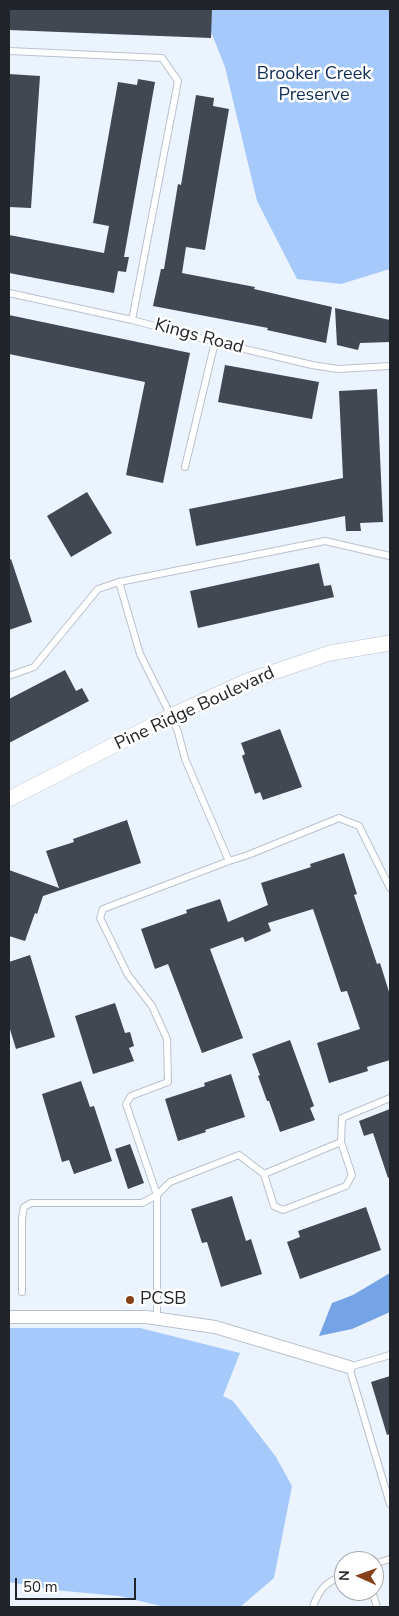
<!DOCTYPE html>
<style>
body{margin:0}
#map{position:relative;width:399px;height:1616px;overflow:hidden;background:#ebf3fe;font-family:"Nunito Sans",sans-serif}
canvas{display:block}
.frame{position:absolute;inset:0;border:10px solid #212428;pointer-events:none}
.north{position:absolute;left:334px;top:1551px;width:50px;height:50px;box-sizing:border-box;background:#fff;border:1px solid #a6a7a9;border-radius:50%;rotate:272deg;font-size:14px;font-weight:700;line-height:20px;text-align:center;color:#212428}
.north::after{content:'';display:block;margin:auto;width:18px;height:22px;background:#874119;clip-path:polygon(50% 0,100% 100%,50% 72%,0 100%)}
.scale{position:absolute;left:15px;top:1578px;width:121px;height:22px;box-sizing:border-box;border:2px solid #212428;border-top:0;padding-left:6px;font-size:15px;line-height:18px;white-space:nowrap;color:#212428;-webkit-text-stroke:4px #fff;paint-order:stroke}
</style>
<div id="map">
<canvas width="399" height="1616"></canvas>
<div class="frame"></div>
<div class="north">N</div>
<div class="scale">50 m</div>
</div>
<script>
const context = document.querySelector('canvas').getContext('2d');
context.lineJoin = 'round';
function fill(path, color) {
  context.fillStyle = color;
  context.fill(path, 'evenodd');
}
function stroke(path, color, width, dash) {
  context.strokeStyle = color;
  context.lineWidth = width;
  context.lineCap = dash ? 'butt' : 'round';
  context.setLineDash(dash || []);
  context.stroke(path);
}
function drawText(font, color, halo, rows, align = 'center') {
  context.font = font + ' "Nunito Sans",sans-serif';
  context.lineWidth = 5;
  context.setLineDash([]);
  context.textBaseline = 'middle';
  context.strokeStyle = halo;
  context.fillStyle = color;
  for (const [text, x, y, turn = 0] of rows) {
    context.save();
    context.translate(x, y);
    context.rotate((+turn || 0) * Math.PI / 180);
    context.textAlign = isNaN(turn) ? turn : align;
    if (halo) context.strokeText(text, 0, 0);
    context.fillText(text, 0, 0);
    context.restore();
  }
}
const green = new Path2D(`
 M 202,9 L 390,9 L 390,269 L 341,284 L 297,279 L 257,201 L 225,67 Z
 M 9,1328 L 140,1328 L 240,1353 L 223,1396 L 233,1401 L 276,1457 L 292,1486 L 274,1578 L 240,1607 L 165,1607 L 119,1596 L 54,1590 L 9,1582 Z`);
const water = new Path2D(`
 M 390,1273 L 390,1312 L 352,1329 L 319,1336 L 332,1303 L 353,1295 Z`);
const building = new Path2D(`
 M 9,9 L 212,9 L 211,38 L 9,30 Z
 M 9,74 L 40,76 L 31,208 L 9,207 Z
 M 138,79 L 155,82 L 124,257 L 129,257 L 126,272 L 118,271 L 114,293 L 9,273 L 9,235 L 104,253 L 109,226 L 93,223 L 118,82 L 137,85 Z
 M 196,95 L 214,98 L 213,106 L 229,109 L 205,250 L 186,247 L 182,273 L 255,287 L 254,289 L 332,307 L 326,343 L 267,330 L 268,328 L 153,306 L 161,269 L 164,269 L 178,184 L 181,185 Z
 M 335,308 L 390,320 L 390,342 L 360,343 L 358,350 L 337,345 Z
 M 9,315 L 190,353 L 163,483 L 126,475 L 145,382 L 9,354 Z
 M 225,365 L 319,382 L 312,419 L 218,402 Z
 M 377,389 L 383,522 L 360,523 L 361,531 L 346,531 L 345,516 L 196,546 L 189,509 L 343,478 L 339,391 Z
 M 87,492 L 112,533 L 71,557 L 47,516 Z
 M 11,559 L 32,622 L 9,630 L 9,560 Z
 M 319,563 L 324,586 L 331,585 L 334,597 L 198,628 L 190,591 Z
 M 65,670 L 76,691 L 82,688 L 89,701 L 9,743 L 9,699 Z
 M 280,729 L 302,787 L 263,800 L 260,792 L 255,794 L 242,756 L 245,754 L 241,743 Z
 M 127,820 L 141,863 L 43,896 L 37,914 L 35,913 L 25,941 L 9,936 L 9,870 L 59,888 L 46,851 L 74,842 L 73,839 Z
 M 344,853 L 357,894 L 354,895 L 377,964 L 380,963 L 390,995 L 390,1060 L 367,1067 L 368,1071 L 329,1083 L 317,1043 L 360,1029 L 347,991 L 341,992 L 313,909 L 268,923 L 271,931 L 245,942 L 243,937 L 210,949 L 243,1038 L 202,1053 L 168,964 L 155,969 L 141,929 L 187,913 L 186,910 L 220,899 L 228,922 L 268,905 L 261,883 L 311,867 L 310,864 Z
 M 30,955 L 55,1037 L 16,1049 L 9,1026 L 9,962 Z
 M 115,1003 L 125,1033 L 130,1032 L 134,1046 L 129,1048 L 134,1061 L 93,1074 L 75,1016 Z
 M 290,1040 L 314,1106 L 310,1108 L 315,1120 L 280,1132 L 269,1101 L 267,1101 L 258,1076 L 260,1075 L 252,1054 Z
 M 231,1074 L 245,1117 L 205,1130 L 206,1132 L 178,1141 L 165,1099 L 205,1086 L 204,1083 Z
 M 81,1081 L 90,1107 L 94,1106 L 112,1161 L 74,1174 L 69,1160 L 62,1162 L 42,1094 Z
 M 390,1109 L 390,1177 L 388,1178 L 373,1133 L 364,1136 L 359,1121 Z
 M 130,1144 L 144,1183 L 128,1189 L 115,1149 Z
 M 232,1196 L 246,1241 L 251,1239 L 262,1274 L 221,1287 L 207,1242 L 202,1243 L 191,1209 Z
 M 366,1207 L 381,1250 L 300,1279 L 287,1242 L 300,1237 L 298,1231 Z
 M 390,1376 L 390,1434 L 387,1435 L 371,1382 Z`);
const service = new Path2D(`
 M 9,51 L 162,58 L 178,81 L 132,320
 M 9,293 L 132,320 L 215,342 L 312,365 L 338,369 L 390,366
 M 185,467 L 215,342
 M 119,582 L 140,654 L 171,716 L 178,732 L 185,759 L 229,861
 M 9,676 L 34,667 L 98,589 L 119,582 L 325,541 L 390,556
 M 264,1174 L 274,1206 L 283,1210 L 346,1186 L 352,1175 L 341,1142
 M 22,1292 L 22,1219 L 24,1207 L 31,1203 L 142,1203 L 157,1195 L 170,1182 L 239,1155 L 264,1174 L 341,1142 L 342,1118 L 390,1098
 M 157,1318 L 157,1195 L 126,1104 L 131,1096 L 168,1082 L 167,1039 L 152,1006 L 128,975 L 100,918 L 103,909 L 229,861 L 248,855 L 339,818 L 359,826 L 390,888
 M 390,1355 L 349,1367 L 390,1504
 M 374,1564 L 390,1559
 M 372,1591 L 377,1607
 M 313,1607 C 319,1589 326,1582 344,1575`);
const minor = new Path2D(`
 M 9,1317 L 146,1317 L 215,1327 L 349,1367`);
const tertiary = new Path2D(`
 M 9,799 L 171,716 L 247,681 L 330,653 L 390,643`);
const markers = [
 [130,1300,5,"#874119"]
];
const parkNames = [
 ["Brooker Creek",314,75],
 ["Preserve",314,96]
];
const streetNames = [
 ["Kings Road",199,337,15],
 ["Pine Ridge Boulevard",195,709,-25]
];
const poiNames = [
 ["PCSB",140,1300]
];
fill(green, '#a6c9fb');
fill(water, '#74a3e6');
fill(building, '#424851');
stroke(service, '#bac1cc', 8);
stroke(minor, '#bac1cc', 14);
stroke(tertiary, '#bac1cc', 16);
stroke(service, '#fff', 6);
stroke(minor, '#fff', 12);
stroke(tertiary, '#fff', 15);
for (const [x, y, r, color] of markers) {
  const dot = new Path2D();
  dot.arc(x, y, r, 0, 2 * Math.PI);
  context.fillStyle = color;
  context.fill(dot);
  stroke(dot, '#fff', 2);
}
drawText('18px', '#0d2c56', '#fff', parkNames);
drawText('18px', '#212428', '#fff', streetNames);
drawText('18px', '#212428', '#fff', poiNames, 'left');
</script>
